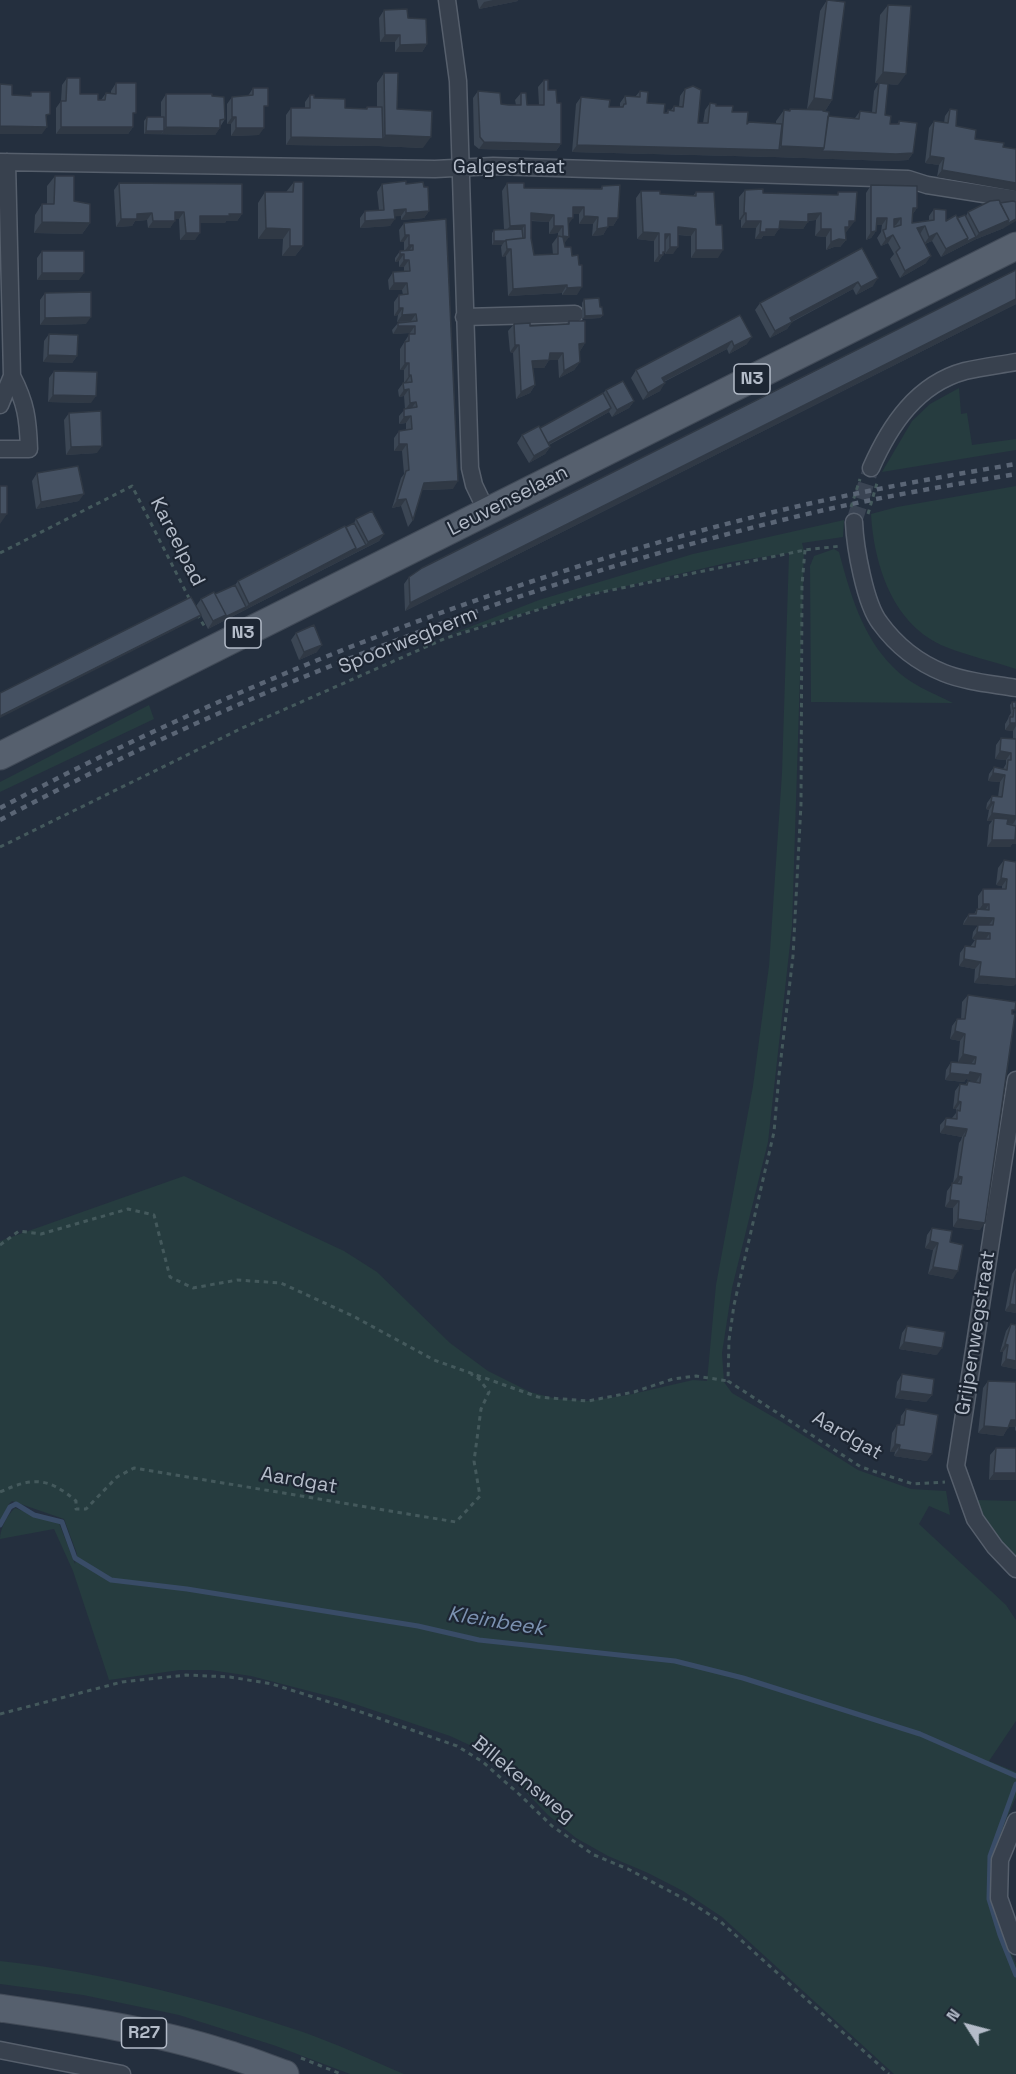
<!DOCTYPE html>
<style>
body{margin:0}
#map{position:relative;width:1016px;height:2074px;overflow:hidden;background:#242f3e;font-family:"Space Grotesk",sans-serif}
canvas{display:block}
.north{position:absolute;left:938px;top:1996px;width:60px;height:60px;-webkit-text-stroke:4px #1d2633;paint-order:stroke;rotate:306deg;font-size:16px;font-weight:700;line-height:24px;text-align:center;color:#b4bcc9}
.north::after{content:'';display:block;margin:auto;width:21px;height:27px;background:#b4bcc9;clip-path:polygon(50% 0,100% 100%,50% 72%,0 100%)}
</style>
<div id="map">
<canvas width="1016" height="2074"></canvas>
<div class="north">N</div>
</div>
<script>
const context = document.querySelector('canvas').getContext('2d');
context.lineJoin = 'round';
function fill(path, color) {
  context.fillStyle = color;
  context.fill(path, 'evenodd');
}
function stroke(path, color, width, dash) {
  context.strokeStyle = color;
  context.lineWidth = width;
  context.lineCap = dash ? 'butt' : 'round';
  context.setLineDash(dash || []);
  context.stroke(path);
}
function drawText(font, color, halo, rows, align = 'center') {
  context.font = font + ' "Space Grotesk",sans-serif';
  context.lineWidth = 4.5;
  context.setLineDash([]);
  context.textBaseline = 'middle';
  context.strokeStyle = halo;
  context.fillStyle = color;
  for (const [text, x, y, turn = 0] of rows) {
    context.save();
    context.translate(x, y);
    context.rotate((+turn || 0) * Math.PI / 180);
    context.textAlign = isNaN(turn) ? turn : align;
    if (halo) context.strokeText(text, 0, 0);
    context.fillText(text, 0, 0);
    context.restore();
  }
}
const green = new Path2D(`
 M 959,388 L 961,414 L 967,413 L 972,445 L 1016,439 L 1016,450 L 882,472 L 912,421 L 930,404 Z
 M 1016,486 L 1016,669 C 993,661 968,656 946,647 C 893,626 874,565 871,514 L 897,507 Z
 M 844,520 L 843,537 L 802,543 L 804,551 L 792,926 L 768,1142 L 732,1288 L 722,1353 L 724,1382 L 732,1393 L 782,1422 L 858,1470 L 911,1489 L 946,1491 L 950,1515 L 929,1506 L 919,1524 L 1006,1605 L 1016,1620 L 1016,1721 L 989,1761 L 1016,1772 L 1016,1797 L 1004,1825 L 992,1872 L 992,1892 L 997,1920 L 1016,1964 L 1016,2074 L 894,2074 L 722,1917 L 683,1891 L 648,1873 L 608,1856 L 576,1838 L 548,1815 L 489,1754 L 450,1736 L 340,1699 L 251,1676 L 210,1670 L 180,1670 L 109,1680 L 73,1571 L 54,1529 L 0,1539 C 0,1529 7,1515 15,1508 L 44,1519 L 59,1523 L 75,1564 L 77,1554 L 64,1519 L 12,1501 L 9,1504 L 0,1523 L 0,1241 L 184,1176 L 344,1251 L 377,1272 L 450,1343 L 488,1371 L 530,1392 L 557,1399 L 587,1401 L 628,1395 L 693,1380 L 707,1381 L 716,1285 L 753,1086 L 769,966 L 782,773 L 789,553 L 731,562 L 583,596 L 449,635 L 539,600 L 693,554 Z
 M 834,549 L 839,552 C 850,593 862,636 893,667 C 909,684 933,693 953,703 L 811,702 L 810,566 L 814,556 Z
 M 149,705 L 154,719 L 0,792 L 0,782 Z
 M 977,1500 L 1016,1501 L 1016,1559 L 991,1534 Z
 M 0,1961 C 103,1972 205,1999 303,2032 C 337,2044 371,2060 404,2074 L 350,2074 L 276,2046 L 179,2015 L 83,1995 L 0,1984 Z`);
const stream = new Path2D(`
 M 0,1525 L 10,1507 L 16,1504 L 34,1515 L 62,1522 L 75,1558 L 111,1580 L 187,1589 L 418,1626 L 479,1640 L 675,1661 L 743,1678 L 920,1734 L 1016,1776
 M 1016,1784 L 990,1856 L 989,1899 L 1000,1935 L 1016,1975`);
const streetTunnel = new Path2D(`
 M 854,522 L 871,468`);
const path = new Path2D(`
 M 851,507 L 860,479
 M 868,514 L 877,483
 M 805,550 L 802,585 L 801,804 L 793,956 L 779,1075 L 774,1132 L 734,1305 L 729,1340 L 728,1381 L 861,1467 L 913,1484 L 945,1482
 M 0,553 L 132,486 L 190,600
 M 197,614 L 206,629
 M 0,847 L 240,729 L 446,638 L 583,596 L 805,550 L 841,546
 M 0,1245 L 19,1231 L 41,1234 L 128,1209 L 154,1215 L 170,1277 L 193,1288 L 237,1280 L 281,1283 L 353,1316 L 434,1360 L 538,1397 L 588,1401 L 634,1392 L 673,1379 L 696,1376 L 728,1381
 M 0,1492 C 33,1477 48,1477 76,1501 L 76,1509 L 86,1509 L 117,1477 L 134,1468 L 456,1522 L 480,1496 L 474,1461 L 481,1409 L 489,1392 L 479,1379 L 471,1374
 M 0,1714 L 122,1682 L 186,1675 L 230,1677 L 272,1684 L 364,1713 L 457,1746 L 483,1762 L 520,1795 L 552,1826 L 594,1855 L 628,1869 L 690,1902 L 721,1922 L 889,2074
 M 301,2058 L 341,2074`);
const street = new Path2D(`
 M 447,0 L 458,81 L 470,468 L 474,485 L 487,512
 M 0,162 L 435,169 L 493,166 L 908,179 L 927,185 L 1016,199
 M 464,317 L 575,314
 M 0,405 L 12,376
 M 0,449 L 29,449 C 28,419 26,403 12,376 L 7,162
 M 871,468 C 890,425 917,384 965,371 C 982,367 999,365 1016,362
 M 854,522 C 855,547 865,604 880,623 C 896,645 919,663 944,673 C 966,682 993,684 1016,688
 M 1016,1080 L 956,1466 L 975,1519 L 995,1547 L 1016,1569
 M 1016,1821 L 1000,1860 L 999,1898 L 1016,1946
 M 0,2050 L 122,2074`);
const primary = new Path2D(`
 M 0,756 L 1016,246
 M 0,2008 C 75,2019 152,2030 224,2053 C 245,2059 265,2067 285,2074`);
const rail = new Path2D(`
 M 0,808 C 249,676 528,569 803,505 C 874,489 945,476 1016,464
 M 0,820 C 253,685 525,582 803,515 C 874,498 945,486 1016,474`);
const wall = new Path2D(`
 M 477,0 L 518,0 L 518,1 L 479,9 Z
 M 827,0 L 832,100 L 825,111 L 823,111 L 828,116 L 855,118 L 860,111 L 872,112 L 874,91 L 879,83 L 875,83 L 880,15 L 888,5 L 898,85 L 888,84 L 885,115 L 890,124 L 897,124 L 899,121 L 913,153 L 908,160 L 891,161 L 774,157 L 572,152 L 576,104 L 581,97 L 609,107 L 620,107 L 620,103 L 625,96 L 635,97 L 640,91 L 647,103 L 666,113 L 668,110 L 671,110 L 674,106 L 679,106 L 680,96 L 685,89 L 698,123 L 703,123 L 705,110 L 710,103 L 732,112 L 747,124 L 776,124 L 776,121 L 784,110 L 789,111 L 790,109 L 807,109 L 820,11 Z
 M 384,10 L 427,44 L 422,52 L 395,52 L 395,42 L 380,42 L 379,18 Z
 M 384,73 L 397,109 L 423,148 L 378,146 L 286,145 L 286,115 L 291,108 L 305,108 L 305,102 L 310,95 L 314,98 L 345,108 L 365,109 L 367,107 L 377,107 L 377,83 Z
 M 67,78 L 80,94 L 98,100 L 101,100 L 106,93 L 111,94 L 111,91 L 116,83 L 133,116 L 133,127 L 128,134 L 56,134 L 56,108 L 61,101 L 62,85 Z
 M 544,80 L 548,90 L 557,103 L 561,144 L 556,151 L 479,149 L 474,145 L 473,98 L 478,91 L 501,104 L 516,105 L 515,100 L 521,93 L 527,105 L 539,105 L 538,87 Z
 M 253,88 L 264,112 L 259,135 L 231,136 L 231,124 L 227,124 L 227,104 L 232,97 L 248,96 Z
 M 166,94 L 212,96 L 225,119 L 215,135 L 144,134 L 144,121 L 147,117 L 161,117 L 161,102 Z
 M 950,109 L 956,126 L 976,130 L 937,177 L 939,165 L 925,163 L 929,128 L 934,121 L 944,123 L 945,116 Z
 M 55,176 L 90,223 L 82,234 L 34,233 L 35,215 L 42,204 L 47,204 L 47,186 Z
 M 294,182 L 303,246 L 295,256 L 282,256 L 283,239 L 258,239 L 258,203 L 265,192 L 286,192 Z
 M 119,183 L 242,214 L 237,221 L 226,221 L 225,223 L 200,223 L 195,240 L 180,240 L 179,219 L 175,219 L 170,228 L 148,228 L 147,220 L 135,221 L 132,226 L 116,227 L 114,190 Z
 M 507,183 L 524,188 L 600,189 L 602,186 L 618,218 L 613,226 L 608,226 L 603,235 L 592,236 L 593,224 L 579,224 L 579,214 L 573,214 L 568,225 L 564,243 L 565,247 L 572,256 L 577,295 L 562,295 L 562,293 L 508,296 L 506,256 L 502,257 L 501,247 L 502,245 L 492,245 L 492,233 L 494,230 L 504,229 L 502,191 ZM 531,221 L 549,222 L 549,234 L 558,233 L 558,236 L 552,244 L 553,255 L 534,255 L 531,238 Z
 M 382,184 L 406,184 L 424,187 L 429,211 L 424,218 L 401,220 L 401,216 L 395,216 L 390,226 L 360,228 L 360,218 L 365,211 L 379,210 L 377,192 Z
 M 871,185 L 917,208 L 912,215 L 912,223 L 929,221 L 929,216 L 934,209 L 946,221 L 966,216 L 968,212 L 1004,228 L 974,240 L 941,257 L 932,241 L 925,244 L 926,263 L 900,278 L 890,259 L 894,254 L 888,243 L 881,246 L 877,238 L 881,232 L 882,225 L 877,225 L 876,231 L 871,238 L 866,240 L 866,193 Z
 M 745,190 L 763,193 L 837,195 L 838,192 L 850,228 L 849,228 L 845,233 L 846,240 L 840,247 L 834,247 L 826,250 L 826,237 L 815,236 L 816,220 L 808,221 L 803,229 L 779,228 L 774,236 L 763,236 L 761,239 L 755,239 L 756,228 L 741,228 L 741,220 L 739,220 L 739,197 Z
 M 641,191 L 660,194 L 693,196 L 696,192 L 716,225 L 718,258 L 691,258 L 691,236 L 678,235 L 673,254 L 665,254 L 665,252 L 658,262 L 654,262 L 654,241 L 637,239 L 636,198 Z
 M 446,219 L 453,489 L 422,490 L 413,520 L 408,527 L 401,506 L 392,508 L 401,478 L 404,474 L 402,451 L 394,451 L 394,438 L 399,431 L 406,430 L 406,423 L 399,424 L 399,416 L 405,409 L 404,396 L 399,397 L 398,390 L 403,383 L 404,383 L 404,370 L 400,370 L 400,349 L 410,333 L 393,334 L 392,330 L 398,323 L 411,322 L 397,322 L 398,315 L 394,316 L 394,302 L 399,295 L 403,295 L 402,290 L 389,290 L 388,280 L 393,272 L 404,272 L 404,267 L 399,267 L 399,261 L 395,262 L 395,258 L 400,251 L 404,251 L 404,242 L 400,242 L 399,230 L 404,223 Z
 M 862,248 L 873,286 L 856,295 L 853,289 L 792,322 L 787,329 L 770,338 L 755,310 L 760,303 Z
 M 42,251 L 79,280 L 37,280 L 37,258 Z
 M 1016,270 L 1016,304 L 405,611 L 404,584 L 409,577 Z
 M 45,293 L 86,324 L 40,325 L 40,300 Z
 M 584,299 L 600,307 L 603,315 L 600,318 L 582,319 L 582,303 Z
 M 740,315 L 747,344 L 729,354 L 727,349 L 664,382 L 660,391 L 643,400 L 631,378 L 636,370 Z
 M 569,321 L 585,343 L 580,351 L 580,362 L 574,370 L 559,378 L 558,360 L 549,360 L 544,368 L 533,368 L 535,385 L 530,393 L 516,399 L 513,353 L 510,352 L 508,331 L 514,324 L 530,326 L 566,324 Z
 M 49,334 L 77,356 L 72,363 L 43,362 L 44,341 Z
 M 54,371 L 91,403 L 48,402 L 49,378 Z
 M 606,390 L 634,401 L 629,408 L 612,417 L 609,412 L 549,445 L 550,447 L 545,454 L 529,463 L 517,443 L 522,435 L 540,428 L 603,393 Z
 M 69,413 L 97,453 L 66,455 L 64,420 Z
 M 37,473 L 79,501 L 36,509 L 32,481 Z
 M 356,519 L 384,534 L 379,541 L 208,629 L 201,615 L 198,618 L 196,606 L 201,599 L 215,594 L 235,585 L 238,581 L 354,523 Z
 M 296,633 L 317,652 L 299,660 L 291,640 Z
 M 1012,702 L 1016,702 L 1016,844 L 1012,844 L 1010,847 L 987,847 L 989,825 L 992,821 L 987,821 L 989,810 L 986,809 L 987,803 L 992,796 L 998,797 L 1000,782 L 988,781 L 989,774 L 994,767 L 1003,769 L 1006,764 L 1006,760 L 995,759 L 996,745 L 1001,738 L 1013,739 L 1013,731 L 1005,730 L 1005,724 L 1008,719 L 1009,716 L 1011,713 L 1010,705 Z
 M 1004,860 L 1016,862 L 1014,986 L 974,983 L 975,969 L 959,966 L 960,953 L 965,946 L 970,947 L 975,940 L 972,939 L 973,932 L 978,925 L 963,925 L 964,921 L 969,914 L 974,914 L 977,909 L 978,909 L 978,896 L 983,889 L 1002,889 L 1002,886 L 996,885 L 998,868 Z
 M 968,995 L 1013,1014 L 980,1230 L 953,1227 L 953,1208 L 945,1207 L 947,1191 L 953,1183 L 959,1143 L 961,1140 L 962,1137 L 940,1133 L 940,1125 L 946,1118 L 952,1118 L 956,1113 L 956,1109 L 953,1109 L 955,1091 L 960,1084 L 965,1085 L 968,1081 L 976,1082 L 966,1079 L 964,1082 L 945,1080 L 946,1070 L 951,1062 L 967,1063 L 958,1062 L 960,1041 L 950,1039 L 952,1026 L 957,1019 L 961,1019 L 962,1002 Z
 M 932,1228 L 953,1279 L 928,1274 L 933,1250 L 925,1248 L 927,1235 Z
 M 1016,1268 L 1016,1313 L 1005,1311 L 1012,1274 Z
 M 1011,1324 L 1016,1369 L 1001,1366 L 1003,1352 L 1000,1352 L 1006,1331 Z
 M 907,1326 L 937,1355 L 899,1349 L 902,1333 Z
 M 902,1374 L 932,1395 L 926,1402 L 895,1398 L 897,1382 Z
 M 988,1381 L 1016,1382 L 1016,1431 L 1015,1430 L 1015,1427 L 1008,1427 L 1003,1436 L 978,1433 L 983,1388 Z
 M 906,1409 L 927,1461 L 894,1456 L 895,1452 L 890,1452 L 892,1433 L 897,1425 L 900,1425 L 901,1416 Z
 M 996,1448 L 1016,1448 L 989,1480 L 990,1455 Z`);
const shadedWall = new Path2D(`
 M 493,0 L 518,0 L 518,1 L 479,9 L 484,2 Z
 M 385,35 L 400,35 L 395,42 L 380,42 Z
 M 427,44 L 422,52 L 395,52 L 400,45 Z
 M 883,72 L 906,74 L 898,85 L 875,83 Z
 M 814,98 L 832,100 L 825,111 L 807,109 Z
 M 232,117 L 236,117 L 231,124 L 227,124 Z
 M 0,126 L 47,127 L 42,134 L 0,134 Z
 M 61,127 L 133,127 L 128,134 L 56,134 Z
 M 166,127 L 220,128 L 215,135 L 161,134 Z
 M 236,128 L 264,128 L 259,135 L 231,136 Z
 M 146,131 L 164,131 L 161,134 L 144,134 Z
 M 385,135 L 431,137 L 423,148 L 378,146 L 286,145 L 291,137 L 383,139 Z
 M 484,142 L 561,144 L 556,151 L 479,149 Z
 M 577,145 L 779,150 L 781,146 L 913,153 L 908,160 L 891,161 L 774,157 L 572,152 Z
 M 930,156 L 944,158 L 939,165 L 925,163 Z
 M 942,170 L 1016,183 L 1016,191 L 937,177 Z
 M 573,207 L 584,207 L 579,214 L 568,214 Z
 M 913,208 L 917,208 L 912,215 Z
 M 406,209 L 401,216 L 389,217 L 394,210 Z
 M 429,211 L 424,218 L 401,220 L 406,213 Z
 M 175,212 L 184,212 L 179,219 L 170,219 Z
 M 152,213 L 147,220 L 135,221 L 132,226 L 116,227 L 121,219 L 137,214 Z
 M 531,213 L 554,215 L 549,222 L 526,220 Z
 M 744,213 L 746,213 L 741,220 L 739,220 Z
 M 821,213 L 816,220 L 803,221 L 808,214 Z
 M 229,214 L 242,214 L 237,221 L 226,221 L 225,223 L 195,223 L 200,216 Z
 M 584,216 L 598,217 L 593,224 L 579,224 Z
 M 568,218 L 573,218 L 568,225 Z
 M 608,218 L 618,218 L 613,226 L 603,226 Z
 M 877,218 L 887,218 L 882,225 L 872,225 Z
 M 901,218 L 896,225 L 889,226 L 894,219 Z
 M 395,219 L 390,226 L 360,228 L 365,221 Z
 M 1016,219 L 1016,221 L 1004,228 L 974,240 L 941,257 L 946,249 L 968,238 L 976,237 L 979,233 L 1009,220 Z
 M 153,221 L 175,221 L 170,228 L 148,228 Z
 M 746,221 L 761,221 L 756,228 L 741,228 Z
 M 780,221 L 808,222 L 803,229 L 775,228 Z
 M 849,221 L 855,221 L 844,235 L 840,235 Z
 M 42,222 L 90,223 L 82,234 L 34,233 Z
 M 525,225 L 520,232 L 504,233 L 510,226 Z
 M 554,226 L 563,226 L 558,233 L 549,234 Z
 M 925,226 L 920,234 L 917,228 Z
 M 608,227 L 603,235 L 592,236 L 597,229 Z
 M 678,227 L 696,229 L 691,236 L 673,234 Z
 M 266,228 L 290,229 L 283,239 L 258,239 Z
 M 766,229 L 779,229 L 774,236 L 763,236 L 761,239 L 755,239 L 760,232 Z
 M 821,229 L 831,229 L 826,237 L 815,236 Z
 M 876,231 L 871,238 L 866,240 L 871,232 Z
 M 643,232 L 659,233 L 654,241 L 637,239 Z
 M 186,233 L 200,233 L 195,240 L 180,240 Z
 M 937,233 L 932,241 L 924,244 L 929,237 Z
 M 665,234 L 670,234 L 665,241 Z
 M 405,235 L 409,235 L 404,242 L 400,242 Z
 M 893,235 L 888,243 L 881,246 L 886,239 Z
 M 563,236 L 569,237 L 564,244 Z
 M 839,239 L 846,240 L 840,247 L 834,247 L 826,250 L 831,242 Z
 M 494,241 L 505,241 L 502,245 L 492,245 Z
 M 409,245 L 413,245 L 408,252 L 404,252 Z
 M 290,246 L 303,246 L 295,256 L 282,256 Z
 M 670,247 L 678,247 L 673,254 L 665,254 Z
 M 507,249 L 511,249 L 506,256 L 502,257 Z
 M 696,250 L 723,250 L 718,258 L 691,258 Z
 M 663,252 L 665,252 L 658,262 L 654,262 L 659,255 Z
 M 400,254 L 404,254 L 399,261 L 395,262 Z
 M 931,256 L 926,263 L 900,278 L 905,271 Z
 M 404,260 L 409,260 L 404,267 L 399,267 Z
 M 42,273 L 84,273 L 79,280 L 37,280 Z
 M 878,278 L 873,286 L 856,295 L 861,287 Z
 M 858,282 L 853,289 L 785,325 L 790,318 Z
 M 394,283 L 407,283 L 402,290 L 389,290 Z
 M 567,285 L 562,293 L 508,296 L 513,289 Z
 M 582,287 L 577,295 L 562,295 L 567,288 Z
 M 1016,299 L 1016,304 L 405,611 L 410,603 Z
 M 399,308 L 403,308 L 398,315 L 394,316 Z
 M 416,314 L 411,321 L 397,322 L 402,315 Z
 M 603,315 L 600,318 L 582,319 L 585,316 Z
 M 91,317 L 86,324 L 40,325 L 45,318 Z
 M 792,322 L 787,329 L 770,338 L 775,331 Z
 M 398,326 L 415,326 L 410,333 L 393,334 Z
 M 752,337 L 747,344 L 729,354 L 734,346 Z
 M 732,341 L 727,349 L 657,385 L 662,378 Z
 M 585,343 L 580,351 L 579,344 Z
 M 515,345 L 519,345 L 513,353 L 510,352 Z
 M 550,353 L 563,353 L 558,360 L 545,360 Z
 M 48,355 L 77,356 L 72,363 L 43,362 Z
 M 549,360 L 544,368 L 527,368 L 532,361 Z
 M 580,362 L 574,370 L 559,378 L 564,371 Z
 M 405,363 L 409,363 L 404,370 L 400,370 Z
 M 411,375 L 406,383 L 404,383 L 409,376 Z
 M 665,383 L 660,391 L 643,400 L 648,393 Z
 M 535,385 L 530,393 L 516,399 L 521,392 Z
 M 409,389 L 404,396 L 399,397 L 404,390 Z
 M 53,395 L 96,396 L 91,403 L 48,402 Z
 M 634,401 L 629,408 L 612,417 L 617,410 Z
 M 416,402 L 411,409 L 405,410 L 410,403 Z
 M 611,408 L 609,412 L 542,448 L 545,445 Z
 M 411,416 L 406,423 L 399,424 L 404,417 Z
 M 399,444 L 407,444 L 402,451 L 394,451 Z
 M 102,446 L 97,453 L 66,455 L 71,447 Z
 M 550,447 L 545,454 L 529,463 L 534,456 Z
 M 458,481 L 453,489 L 419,490 L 424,483 Z
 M 84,494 L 79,501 L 36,509 L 41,502 Z
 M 406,499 L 401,506 L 392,508 L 397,500 Z
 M 0,514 L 7,514 L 0,524 Z
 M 384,534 L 379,541 L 363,549 L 368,542 Z
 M 366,545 L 363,549 L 208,629 L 213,621 L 226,615 L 246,607 L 249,604 L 356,548 Z
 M 201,615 L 198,618 L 0,718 L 0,716 Z
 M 322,645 L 317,652 L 299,660 L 304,652 Z
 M 1010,723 L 1016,723 L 1016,726 L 1013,731 L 1005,730 Z
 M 1000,751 L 1011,753 L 1006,760 L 995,759 Z
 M 993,773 L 1005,775 L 1000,782 L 988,781 Z
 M 991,802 L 994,802 L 989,810 L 986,809 Z
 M 992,813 L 1016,816 L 1016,819 L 1013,824 L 994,822 L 994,818 L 992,821 L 987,821 Z
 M 1016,837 L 1016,844 L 1012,844 L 1010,847 L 987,847 L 992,840 Z
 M 1001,878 L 1007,879 L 1002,886 L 996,885 Z
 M 983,904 L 989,904 L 984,912 L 978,911 Z
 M 968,917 L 994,918 L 988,926 L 963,925 Z
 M 977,932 L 990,933 L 985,940 L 972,939 Z
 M 964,959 L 981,962 L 975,969 L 959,966 Z
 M 979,976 L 1016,979 L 1016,984 L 1014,986 L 974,983 Z
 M 955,1031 L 965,1034 L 960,1041 L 950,1039 Z
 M 963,1054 L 976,1057 L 971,1064 L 958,1062 Z
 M 970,1072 L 981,1074 L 976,1082 L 966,1079 L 964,1082 L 945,1080 L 950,1073 Z
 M 958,1101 L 961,1102 L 956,1109 L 953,1109 Z
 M 945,1126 L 967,1129 L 962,1137 L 940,1133 Z
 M 958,1176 L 962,1177 L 957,1184 L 953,1183 Z
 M 950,1200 L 959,1201 L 953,1208 L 945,1207 Z
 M 958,1219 L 985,1223 L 980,1230 L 953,1227 Z
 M 930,1241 L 938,1243 L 933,1250 L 925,1248 Z
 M 933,1267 L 958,1271 L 953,1279 L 928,1274 Z
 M 1010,1304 L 1016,1305 L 1016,1313 L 1005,1311 Z
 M 904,1342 L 942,1348 L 937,1355 L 899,1349 Z
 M 1005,1344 L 1008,1345 L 1003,1352 L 1000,1352 Z
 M 1006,1359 L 1016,1361 L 1016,1369 L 1001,1366 Z
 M 900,1391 L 932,1395 L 926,1402 L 895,1398 Z
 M 1011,1420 L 1016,1420 L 1016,1426 L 1015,1427 L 1006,1427 Z
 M 984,1426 L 1008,1428 L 1003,1436 L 978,1433 Z
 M 895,1444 L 900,1445 L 895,1452 L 890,1452 Z
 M 899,1449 L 932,1454 L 927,1461 L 894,1456 Z
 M 994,1473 L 1016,1473 L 1016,1480 L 989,1480 Z`);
const building = new Path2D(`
 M 827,0 L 845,2 L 832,100 L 814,98 Z
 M 888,5 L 911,6 L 906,74 L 883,72 Z
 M 407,9 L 408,18 L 426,19 L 427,44 L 400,45 L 400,35 L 385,35 L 384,10 Z
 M 384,73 L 398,73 L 397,109 L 432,111 L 431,137 L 385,135 Z
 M 67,78 L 80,78 L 80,94 L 98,94 L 98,100 L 105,100 L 106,93 L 116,94 L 116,83 L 136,83 L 136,113 L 133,113 L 133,127 L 61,127 L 61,101 L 66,101 Z
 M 544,80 L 548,80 L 548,90 L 556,90 L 557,103 L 561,103 L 561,144 L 484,142 L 480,137 L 478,91 L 500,93 L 501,104 L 509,105 L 521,105 L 521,93 L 526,93 L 527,105 L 544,105 Z
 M 879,83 L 888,84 L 885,115 L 891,116 L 890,124 L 899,124 L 899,121 L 917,123 L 913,153 L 896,154 L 822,151 L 824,148 L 828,116 L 859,119 L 860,111 L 876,113 Z
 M 0,84 L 12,85 L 12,95 L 31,96 L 31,92 L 50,92 L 50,114 L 46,115 L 47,127 L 0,126 Z
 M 693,86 L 701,90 L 698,123 L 708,123 L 710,103 L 716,104 L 716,106 L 733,106 L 732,112 L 748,112 L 747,124 L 749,122 L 782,124 L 779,150 L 577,145 L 581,97 L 610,100 L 609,107 L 623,107 L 624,104 L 626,104 L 625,96 L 640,97 L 640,91 L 648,92 L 647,103 L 665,104 L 664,113 L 668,113 L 668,110 L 674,111 L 674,106 L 683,107 L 685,89 Z
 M 253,88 L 268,88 L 268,106 L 264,106 L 264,128 L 236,128 L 236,117 L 232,117 L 232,97 L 253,95 Z
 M 166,94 L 212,94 L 212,96 L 224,97 L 225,119 L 220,120 L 220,128 L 166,127 Z
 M 310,95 L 314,95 L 314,98 L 345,99 L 345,108 L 367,109 L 367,107 L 382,107 L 383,139 L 291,137 L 291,108 L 310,108 Z
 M 790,109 L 823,110 L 823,111 L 829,112 L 824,148 L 781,146 L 784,110 L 790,111 Z
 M 950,109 L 957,110 L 956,126 L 976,130 L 975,139 L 1004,143 L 1003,147 L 1016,149 L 1016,183 L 942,170 L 944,158 L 930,156 L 934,121 L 948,123 Z
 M 147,117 L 164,117 L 164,131 L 146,131 Z
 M 55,176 L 74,176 L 74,201 L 90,204 L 90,223 L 42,222 L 42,204 L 54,204 Z
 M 406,181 L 406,184 L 423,182 L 424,187 L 428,187 L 429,211 L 406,213 L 406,209 L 394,210 L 395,219 L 365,221 L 365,211 L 384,210 L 382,184 Z
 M 294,182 L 303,182 L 303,246 L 290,246 L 290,229 L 266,228 L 265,192 L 293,192 Z
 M 119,183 L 242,184 L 242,214 L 229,214 L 230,216 L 200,216 L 200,233 L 186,233 L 184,212 L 175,212 L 175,221 L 153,221 L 152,213 L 137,214 L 137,219 L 121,219 Z
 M 507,183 L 524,183 L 524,188 L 602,189 L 602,186 L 620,185 L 618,218 L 608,218 L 608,227 L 597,229 L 598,217 L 584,216 L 584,207 L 573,207 L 573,218 L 568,218 L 569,237 L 563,236 L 563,226 L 554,226 L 554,215 L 531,213 L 531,238 L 534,255 L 558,254 L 558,236 L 563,237 L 565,247 L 571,247 L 572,256 L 578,255 L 579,265 L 582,265 L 582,287 L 567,288 L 567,285 L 513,289 L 511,249 L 507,249 L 506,240 L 525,238 L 525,225 L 510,226 Z
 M 871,185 L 917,186 L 917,208 L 913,208 L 912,223 L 934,220 L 934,209 L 946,210 L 946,221 L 956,215 L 968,238 L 946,249 L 937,233 L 929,237 L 925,226 L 917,228 L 931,256 L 905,271 L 896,252 L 900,248 L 893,235 L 886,239 L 883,230 L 886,229 L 887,218 L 877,218 L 876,231 L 871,232 ZM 901,218 L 901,225 L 894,227 L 894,219 Z
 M 763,189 L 763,193 L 838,195 L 838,192 L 857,192 L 855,221 L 849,221 L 849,227 L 845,227 L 846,240 L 839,239 L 831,242 L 831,229 L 821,229 L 821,213 L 808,214 L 808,222 L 780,221 L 779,229 L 766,229 L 766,232 L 760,232 L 761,221 L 746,221 L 746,213 L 744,213 L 745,190 Z
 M 641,191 L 660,191 L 660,194 L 696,196 L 696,192 L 714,192 L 716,225 L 722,225 L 723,250 L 696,250 L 696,229 L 678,227 L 678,247 L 670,247 L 670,234 L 665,234 L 665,252 L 663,252 L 663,255 L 659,255 L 659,233 L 643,232 Z
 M 999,200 L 1009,220 L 979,233 L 968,212 L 990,201 Z
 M 1013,201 L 1016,202 L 1016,219 L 1007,224 L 1009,220 L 1000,203 Z
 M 965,215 L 976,237 L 966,242 L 968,238 L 957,218 Z
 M 446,219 L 458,481 L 424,483 L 413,520 L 406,499 L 397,500 L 406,471 L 409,470 L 407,444 L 399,444 L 399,431 L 412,429 L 411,416 L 404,417 L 404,409 L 417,407 L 416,402 L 410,403 L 409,389 L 404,390 L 403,383 L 412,382 L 411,375 L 409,376 L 409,363 L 405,363 L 405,342 L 409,341 L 409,334 L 415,334 L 415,326 L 398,326 L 398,323 L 417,321 L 416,314 L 402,315 L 403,308 L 399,308 L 399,295 L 408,294 L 407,283 L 394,283 L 393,272 L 410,271 L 409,260 L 404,260 L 404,254 L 400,254 L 400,251 L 413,250 L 413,245 L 409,245 L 409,235 L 405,235 L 404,223 Z
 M 522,229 L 523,238 L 506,240 L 505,241 L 494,241 L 494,230 Z
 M 862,248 L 878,278 L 861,287 L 858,282 L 790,318 L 792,322 L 775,331 L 760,303 Z
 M 42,251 L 84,251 L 84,273 L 42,273 Z
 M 1016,270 L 1016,299 L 410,603 L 409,577 L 422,568 Z
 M 91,292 L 91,317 L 45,318 L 45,293 Z
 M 599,298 L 600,307 L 602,307 L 603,315 L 585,316 L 584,299 Z
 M 740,315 L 752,337 L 734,346 L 732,341 L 662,378 L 665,383 L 648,393 L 636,370 Z
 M 569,321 L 585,321 L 585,343 L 579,344 L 580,362 L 564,371 L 563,353 L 550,353 L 549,360 L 532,361 L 535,385 L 521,392 L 519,345 L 515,345 L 514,324 L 530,323 L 530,326 L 569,324 Z
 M 49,334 L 78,335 L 77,356 L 48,355 Z
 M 54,371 L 97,372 L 96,396 L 53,395 Z
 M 623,381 L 634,401 L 617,410 L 606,390 Z
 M 603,393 L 611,408 L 548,443 L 540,428 Z
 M 101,411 L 102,446 L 71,447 L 69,413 Z
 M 539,426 L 550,447 L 534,456 L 522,435 Z
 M 78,466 L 84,494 L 41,502 L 37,473 Z
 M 0,486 L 7,486 L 7,514 L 0,514 Z
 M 372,511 L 384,534 L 368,542 L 356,519 Z
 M 354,523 L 366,545 L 354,551 L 356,548 L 346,527 Z
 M 345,526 L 356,548 L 249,604 L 238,581 Z
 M 235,585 L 246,607 L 223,618 L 226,615 L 215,594 Z
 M 214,592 L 226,615 L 213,621 L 201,599 Z
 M 191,597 L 201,615 L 0,716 L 0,693 Z
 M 314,625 L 322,645 L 304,652 L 296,633 Z
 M 1012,702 L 1016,702 L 1016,708 L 1013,709 Z
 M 1014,708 L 1016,708 L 1016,723 L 1010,723 L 1010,717 L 1013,717 Z
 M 1001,738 L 1016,739 L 1016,816 L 992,813 L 994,802 L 991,802 L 992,796 L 1002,797 L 1005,775 L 993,773 L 994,767 L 1007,770 L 1008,760 L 1011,760 L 1011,753 L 1000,751 Z
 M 994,818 L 1008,819 L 1007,824 L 1016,826 L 1015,840 L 992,840 Z
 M 1004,860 L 1016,862 L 1016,979 L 979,976 L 981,962 L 964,959 L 965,946 L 975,947 L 976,939 L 990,939 L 990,933 L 977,932 L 978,925 L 993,925 L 994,918 L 968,917 L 969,914 L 976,914 L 977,909 L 989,910 L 989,904 L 983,904 L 983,889 L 1006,889 L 1007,879 L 1001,878 Z
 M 968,995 L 1016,1002 L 1015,1010 L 1012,1010 L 1012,1014 L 1015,1014 L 985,1223 L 958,1219 L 959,1201 L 950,1200 L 952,1183 L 961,1184 L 962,1177 L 958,1176 L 964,1136 L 965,1136 L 967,1129 L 945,1126 L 946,1118 L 957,1119 L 957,1110 L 960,1111 L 961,1102 L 958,1101 L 960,1084 L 967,1085 L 968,1081 L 980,1083 L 981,1074 L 970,1072 L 969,1075 L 950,1073 L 951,1062 L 975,1064 L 976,1057 L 963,1054 L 965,1034 L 955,1031 L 957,1019 L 965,1019 Z
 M 932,1228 L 952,1231 L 950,1242 L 963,1245 L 958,1271 L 933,1267 L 938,1243 L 930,1241 Z
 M 1016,1271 L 1016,1305 L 1010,1304 Z
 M 1011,1324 L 1016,1325 L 1016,1361 L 1006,1359 L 1008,1345 L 1005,1344 Z
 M 907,1326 L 945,1332 L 942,1348 L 904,1342 Z
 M 902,1374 L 934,1379 L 932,1395 L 900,1391 Z
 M 988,1381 L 1016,1382 L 1016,1420 L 1011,1420 L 1008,1428 L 984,1426 Z
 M 906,1409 L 938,1415 L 932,1454 L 899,1449 L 900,1445 L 895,1444 L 897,1425 L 904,1425 Z
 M 996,1448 L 1016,1448 L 1016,1473 L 994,1473 Z`);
const shields = [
 [752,379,36],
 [243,633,36],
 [144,2033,45]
];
const shieldNames = [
 ["N3",752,379],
 ["N3",243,633],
 ["R27",144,2033]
];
const streetNames = [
 ["Galgestraat",509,168],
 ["Leuvenselaan",508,501,-27],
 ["Kareelpad",177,542,63],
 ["Spoorwegberm",408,641,-22],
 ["Grijpenwegstraat",976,1333,-81],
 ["Aardgat",847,1436,30],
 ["Aardgat",299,1481,10],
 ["Billekensweg",523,1780,39]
];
const waterNames = [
 ["Kleinbeek",496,1622,9]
];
fill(green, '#263c3f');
stroke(stream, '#394c67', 5);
stroke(streetTunnel, '#3a4453', 16, [16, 8]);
stroke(street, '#565f6c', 19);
stroke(primary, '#414a57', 29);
stroke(path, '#44595c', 3, [4.5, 4.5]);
stroke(street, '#38414e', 16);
stroke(primary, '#56606e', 27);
stroke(rail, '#5a6575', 4.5, [6, 6]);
fill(wall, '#3b4654');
fill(shadedWall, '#303945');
fill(building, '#455162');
stroke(building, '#303945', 1.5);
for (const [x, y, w] of shields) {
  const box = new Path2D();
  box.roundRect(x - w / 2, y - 15, w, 30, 4.5);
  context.fillStyle = '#1d2633';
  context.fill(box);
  stroke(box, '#b4bcc9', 1.5);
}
drawText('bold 18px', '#b4bcc9', null, shieldNames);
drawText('20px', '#b4bcc9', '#1d2633', streetNames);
drawText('italic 21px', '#7c92b1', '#1d2633', waterNames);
</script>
